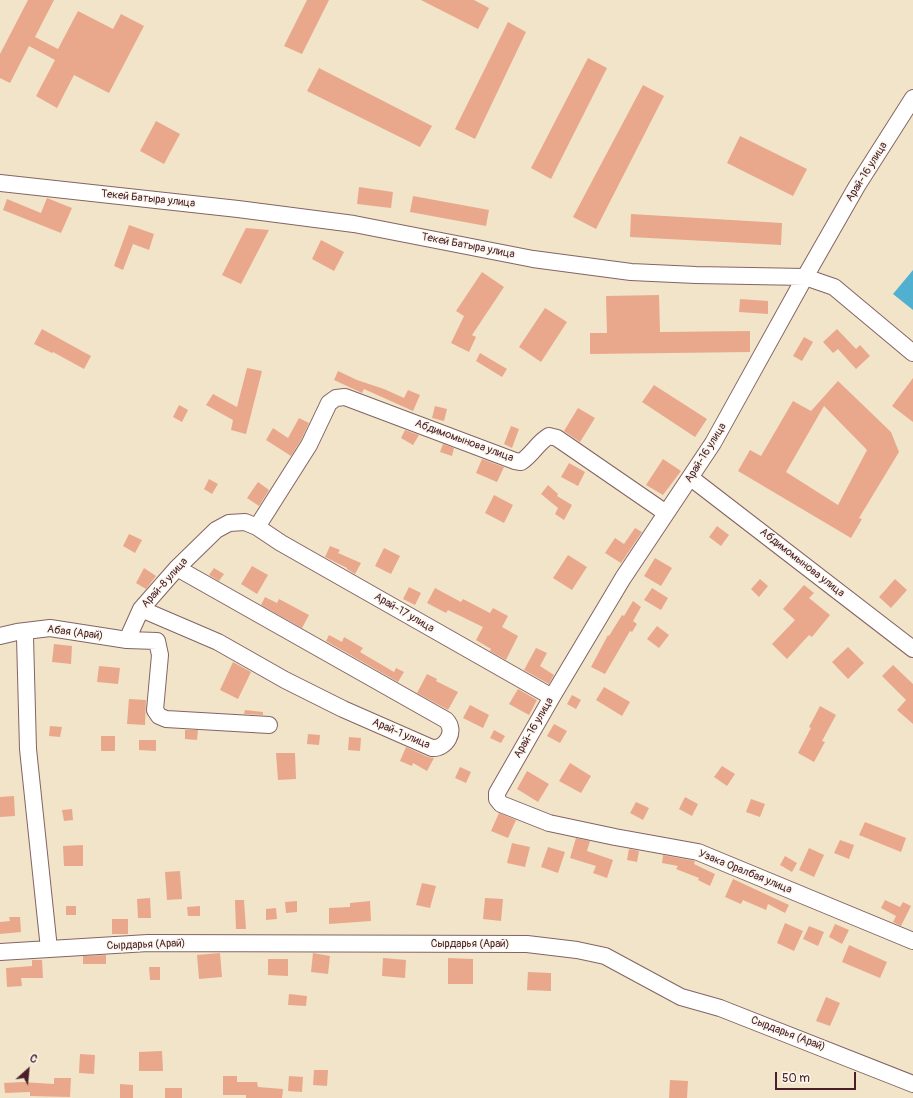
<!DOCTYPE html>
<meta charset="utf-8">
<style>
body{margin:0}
#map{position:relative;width:913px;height:1098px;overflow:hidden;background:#f1e4c9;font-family:Pangolin,sans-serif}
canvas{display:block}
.north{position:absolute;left:8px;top:1050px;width:40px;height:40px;-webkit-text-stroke:3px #fbf7ec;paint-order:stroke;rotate:27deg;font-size:11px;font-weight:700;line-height:16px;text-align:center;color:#4a1f2b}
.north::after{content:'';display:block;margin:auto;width:14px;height:18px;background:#4a1f2b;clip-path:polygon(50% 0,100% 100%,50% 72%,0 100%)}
.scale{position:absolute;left:775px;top:1072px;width:81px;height:18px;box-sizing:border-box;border:2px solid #4a1f2b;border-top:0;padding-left:5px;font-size:12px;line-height:14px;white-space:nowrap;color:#4a1f2b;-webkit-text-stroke:3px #fbf7ec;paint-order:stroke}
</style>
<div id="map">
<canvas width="913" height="1098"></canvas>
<div class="north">С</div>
<div class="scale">50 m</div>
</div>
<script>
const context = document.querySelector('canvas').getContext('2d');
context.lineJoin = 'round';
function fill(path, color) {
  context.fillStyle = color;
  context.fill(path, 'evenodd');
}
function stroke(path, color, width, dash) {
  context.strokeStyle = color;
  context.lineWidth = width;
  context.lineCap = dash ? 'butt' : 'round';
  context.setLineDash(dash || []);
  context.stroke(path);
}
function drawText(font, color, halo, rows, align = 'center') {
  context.font = font + ' Pangolin,sans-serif';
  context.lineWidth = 3;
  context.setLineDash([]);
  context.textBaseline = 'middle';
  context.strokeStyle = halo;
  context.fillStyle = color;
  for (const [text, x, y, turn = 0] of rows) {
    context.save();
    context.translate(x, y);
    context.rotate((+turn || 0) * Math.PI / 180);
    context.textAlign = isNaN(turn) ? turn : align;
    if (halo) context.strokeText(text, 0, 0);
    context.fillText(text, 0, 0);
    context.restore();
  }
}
const water = new Path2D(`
 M 913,270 L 913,310 L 893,294 Z`);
const building = new Path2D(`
 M 28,0 L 54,0 L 35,37 L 58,49 L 78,11 L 113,29 L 121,14 L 144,26 L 109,93 L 74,75 L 57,108 L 36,96 L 55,60 L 29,46 L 10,83 L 0,78 L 0,54 Z
 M 307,0 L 329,0 L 302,54 L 284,46 Z
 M 421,0 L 474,0 L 489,8 L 478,29 Z
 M 508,22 L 526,32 L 475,139 L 455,129 Z
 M 588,58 L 607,68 L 551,179 L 531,168 Z
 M 319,68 L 432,126 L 420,147 L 307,91 Z
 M 643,85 L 664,96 L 596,229 L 573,217 Z
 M 156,121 L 180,134 L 164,164 L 140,151 Z
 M 740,136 L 807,169 L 793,196 L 727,163 Z
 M 359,187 L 393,192 L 391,208 L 357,204 Z
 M 413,196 L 489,210 L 486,226 L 410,212 Z
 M 47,198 L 72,208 L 61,233 L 3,210 L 7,199 L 41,213 Z
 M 631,214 L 782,223 L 781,245 L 630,237 Z
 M 129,225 L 154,234 L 149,250 L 133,244 L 123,270 L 114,266 Z
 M 246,228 L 269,230 L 241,284 L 222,275 Z
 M 321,240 L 344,252 L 334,271 L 312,259 Z
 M 482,272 L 504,287 L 472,335 L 476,337 L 469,352 L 451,343 L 464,316 L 456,311 Z
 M 659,295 L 660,332 L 750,331 L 750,352 L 590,354 L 590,333 L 607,333 L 606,296 Z
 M 740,299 L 768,301 L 768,314 L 739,312 Z
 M 545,308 L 567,322 L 541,362 L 519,347 Z
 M 42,329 L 91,356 L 84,369 L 53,352 L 52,353 L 34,344 Z
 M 837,329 L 856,349 L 860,345 L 870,356 L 856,369 L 838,349 L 833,353 L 823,342 Z
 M 804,337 L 813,342 L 802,361 L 793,356 Z
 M 480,353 L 507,369 L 502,377 L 476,361 Z
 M 247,368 L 262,371 L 246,434 L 231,430 L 233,420 L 206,405 L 213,394 L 237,407 Z
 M 338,371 L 357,380 L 384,389 L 404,398 L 408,390 L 420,395 L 413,411 L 364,389 L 362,393 L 334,380 Z
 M 913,378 L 913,422 L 892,406 Z
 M 838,381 L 891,432 L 899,452 L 859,518 L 862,519 L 851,538 L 738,471 L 750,450 L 761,456 L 793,401 L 811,411 ZM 824,406 L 867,450 L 838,505 L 786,472 Z
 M 654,385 L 707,419 L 695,437 L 642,402 Z
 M 179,405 L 188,410 L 182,422 L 173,417 Z
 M 435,406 L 447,409 L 444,421 L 432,418 Z
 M 578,408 L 595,418 L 580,442 L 564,431 Z
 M 299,418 L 309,423 L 301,440 L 291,456 L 266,440 L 273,428 L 288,438 Z
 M 511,426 L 519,429 L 512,448 L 504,444 Z
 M 405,430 L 419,435 L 413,445 L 401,438 Z
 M 443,444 L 454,448 L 452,456 L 440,452 Z
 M 482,459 L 504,467 L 497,482 L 476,473 Z
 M 663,459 L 681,471 L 663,495 L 646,485 Z
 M 569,463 L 585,472 L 578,486 L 561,477 Z
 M 209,479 L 218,484 L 212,494 L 204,489 Z
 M 258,482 L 269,490 L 259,506 L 247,498 Z
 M 548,485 L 558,494 L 557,496 L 572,505 L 564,520 L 555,514 L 558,508 L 541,494 Z
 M 494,495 L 513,505 L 504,523 L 485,513 Z
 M 717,526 L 729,535 L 721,546 L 709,537 Z
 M 635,528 L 642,532 L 621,563 L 605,553 L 615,538 L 624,544 Z
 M 129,534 L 142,540 L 135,553 L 123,546 Z
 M 330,546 L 340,550 L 338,553 L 361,563 L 355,574 L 347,569 L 347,568 L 325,557 Z
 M 384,548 L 400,556 L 391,574 L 375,566 Z
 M 568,555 L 587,567 L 572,590 L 553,578 Z
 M 655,558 L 672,568 L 661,586 L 644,576 Z
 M 252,566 L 268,575 L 257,594 L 241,584 Z
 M 144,568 L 156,576 L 146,589 L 136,583 Z
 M 214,568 L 224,574 L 219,581 L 209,575 Z
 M 760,579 L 768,586 L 759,597 L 751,589 Z
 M 895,579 L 907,590 L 891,608 L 879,597 Z
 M 804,585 L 814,593 L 809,598 L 830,615 L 812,637 L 809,635 L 787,659 L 772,644 L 795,620 L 783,609 Z
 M 409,587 L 421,593 L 415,605 L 403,599 Z
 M 435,588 L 461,602 L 463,599 L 490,613 L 493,608 L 508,616 L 502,627 L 518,636 L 506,660 L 490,651 L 491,649 L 476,640 L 483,627 L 448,610 L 446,613 L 427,603 Z
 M 652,588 L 668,598 L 661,610 L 644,600 Z
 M 265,597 L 277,603 L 279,599 L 309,615 L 302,628 L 261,605 Z
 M 633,601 L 641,607 L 633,621 L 637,624 L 632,632 L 630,631 L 605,674 L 591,667 L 608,635 L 609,636 L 622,615 L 624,616 Z
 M 657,626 L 669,635 L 659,648 L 647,639 Z
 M 329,635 L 342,642 L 344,637 L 363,648 L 360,652 L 394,672 L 396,668 L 404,672 L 398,682 L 326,641 Z
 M 54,644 L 72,646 L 71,664 L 52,662 Z
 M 848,647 L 864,663 L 848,679 L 832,662 Z
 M 536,648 L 547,653 L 540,666 L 554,675 L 549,684 L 524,670 Z
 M 233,662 L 251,672 L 238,699 L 220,690 Z
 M 893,665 L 913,684 L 913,724 L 897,710 L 906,700 L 882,676 Z
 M 99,666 L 120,668 L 118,684 L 97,682 Z
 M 427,674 L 437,679 L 436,681 L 458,692 L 448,710 L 417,693 Z
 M 604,687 L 630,702 L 622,716 L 596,700 Z
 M 518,689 L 537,700 L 529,715 L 509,704 Z
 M 572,695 L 581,700 L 576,709 L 567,704 Z
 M 129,699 L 146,700 L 145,725 L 127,724 Z
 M 470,705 L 489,715 L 483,728 L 463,718 Z
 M 820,706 L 836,715 L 822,741 L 825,742 L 814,762 L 798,753 L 811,728 L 809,727 Z
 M 245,710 L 263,712 L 263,715 L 244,714 Z
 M 554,724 L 567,731 L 560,743 L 547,736 Z
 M 50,726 L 62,727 L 60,737 L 49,736 Z
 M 185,730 L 198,730 L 197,740 L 185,739 Z
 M 494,730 L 505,736 L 501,743 L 490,738 Z
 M 308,734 L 320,735 L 319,745 L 307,744 Z
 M 101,736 L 115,736 L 115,751 L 101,751 Z
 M 349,737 L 361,738 L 360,751 L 348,750 Z
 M 139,740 L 156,740 L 156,751 L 139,750 Z
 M 406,747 L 428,757 L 434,758 L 427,771 L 413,763 L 412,766 L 400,761 Z
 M 276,753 L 295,753 L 296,779 L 278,780 Z
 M 570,763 L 591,776 L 581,793 L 559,781 Z
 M 722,766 L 735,774 L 727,786 L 714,777 Z
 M 460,767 L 471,772 L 466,783 L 455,778 Z
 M 527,771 L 549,784 L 538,802 L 517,789 Z
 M 14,796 L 15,816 L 0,817 L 0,797 Z
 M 685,797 L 698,804 L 692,816 L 679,809 Z
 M 751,799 L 765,804 L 760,817 L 746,812 Z
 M 636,802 L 649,808 L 643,820 L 630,813 Z
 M 72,809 L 73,820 L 64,821 L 62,810 Z
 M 499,813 L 516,820 L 508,838 L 491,831 Z
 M 865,822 L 906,838 L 901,852 L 859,835 Z
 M 576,838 L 590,841 L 587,851 L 613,860 L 607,878 L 593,873 L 596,866 L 570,858 Z
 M 840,840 L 854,845 L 849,859 L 834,853 Z
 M 512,843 L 530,847 L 525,867 L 507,863 Z
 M 83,845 L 83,866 L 64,866 L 63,846 Z
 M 548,847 L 565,852 L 558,873 L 541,867 Z
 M 809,848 L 824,855 L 814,877 L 799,870 Z
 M 629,849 L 639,851 L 637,862 L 627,860 Z
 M 663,855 L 695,861 L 694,864 L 715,874 L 710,886 L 698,880 L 699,878 L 676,869 L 678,866 L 662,863 Z
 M 785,856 L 797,863 L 792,872 L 780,865 Z
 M 180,871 L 182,899 L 167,900 L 165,872 Z
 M 733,879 L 789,905 L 785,913 L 768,904 L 766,910 L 743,900 L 741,904 L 725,897 Z
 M 422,883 L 436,886 L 430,908 L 416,905 Z
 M 150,898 L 151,918 L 138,918 L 137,899 Z
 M 485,898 L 503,899 L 501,921 L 483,919 Z
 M 235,900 L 244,900 L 246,929 L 236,929 Z
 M 885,900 L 900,907 L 903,902 L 911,906 L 901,926 L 893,922 L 896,916 L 881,908 Z
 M 297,901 L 297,912 L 286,913 L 285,902 Z
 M 370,901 L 371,921 L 329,924 L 329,908 L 350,907 L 350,903 Z
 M 66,906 L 76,906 L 76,915 L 66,915 Z
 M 200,906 L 200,916 L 188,916 L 187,907 Z
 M 276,908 L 277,919 L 266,920 L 266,909 Z
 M 9,917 L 20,917 L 21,932 L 0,934 L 0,922 L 10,921 Z
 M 112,919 L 128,919 L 128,934 L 112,934 Z
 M 785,923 L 803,931 L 794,951 L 777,943 Z
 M 835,924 L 849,930 L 842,944 L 829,937 Z
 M 809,926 L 824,932 L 818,946 L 803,939 Z
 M 849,945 L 887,962 L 880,978 L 842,962 Z
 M 220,953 L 222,977 L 199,979 L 197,955 Z
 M 313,953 L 330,956 L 328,974 L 311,972 Z
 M 106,955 L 106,964 L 83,964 L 83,956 Z
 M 383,958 L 406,960 L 405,978 L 382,976 Z
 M 448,958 L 473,959 L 473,984 L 448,984 Z
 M 268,959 L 288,959 L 288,976 L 268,975 Z
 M 32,960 L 42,960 L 43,978 L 21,978 L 22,986 L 7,987 L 6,968 L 32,966 Z
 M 149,967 L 160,967 L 160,980 L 150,980 Z
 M 528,972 L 551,973 L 551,991 L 527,990 Z
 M 289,994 L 307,996 L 306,1006 L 288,1005 Z
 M 826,997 L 840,1003 L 830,1026 L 816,1021 Z
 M 162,1051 L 163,1071 L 139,1071 L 139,1052 Z
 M 80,1054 L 95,1055 L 94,1074 L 79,1073 Z
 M 314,1070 L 328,1070 L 327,1086 L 313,1085 Z
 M 223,1076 L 237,1076 L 237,1082 L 257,1082 L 258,1087 L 283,1089 L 282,1098 L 246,1098 L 246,1095 L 223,1095 Z
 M 289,1076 L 303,1077 L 302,1092 L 288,1091 Z
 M 54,1078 L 71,1078 L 70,1097 L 30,1096 L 30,1092 L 5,1093 L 4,1083 L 22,1082 L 54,1084 Z
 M 670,1080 L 688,1081 L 687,1098 L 669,1098 Z
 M 120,1084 L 133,1085 L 133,1098 L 120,1098 Z
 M 165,1088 L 182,1088 L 182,1098 L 165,1098 Z`);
const minor = new Path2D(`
 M 913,98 L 857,186 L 805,277 L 713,443 L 623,578 L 552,697 L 497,793 L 497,799 L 501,804 L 549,823 L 615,837 L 698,852 L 913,941
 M 0,183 L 238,209 L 354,224 L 533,259 L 631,272 L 696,275 L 805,277 L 834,287 L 913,353
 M 691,478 L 913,649
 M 257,527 L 309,445 L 329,403 L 336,398 L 345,397 L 515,461 L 521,462 C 532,455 538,442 549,436 L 557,438 L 666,513
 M 141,609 L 218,642 L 285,680 L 343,709 L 432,748 C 446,749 457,731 446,720 L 177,568
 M 26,631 L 25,637 L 28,749 L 49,949
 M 0,636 L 17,632 L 50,628 L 127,640 L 157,641
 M 127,640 L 141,609 L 177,568 L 216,530 L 229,523 L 245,522 L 257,527 L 281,543 L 552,697
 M 157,641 L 160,655 L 155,710 L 159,716 L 166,719 L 269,725
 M 0,952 L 148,943 L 527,944 L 577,950 L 605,956 L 681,997 L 720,1008 L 913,1084`);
const streetNames = [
 ["Арай-16 улица",867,172,-58],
 ["Текей Батыра улица",148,199,6],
 ["Текей Батыра улица",468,246,11],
 ["Абдимомынова улица",464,441,20],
 ["Арай-16 улица",706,453,-58],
 ["Абдимомынова улица",802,563,38],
 ["Арай-8 улица",165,583,-48],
 ["Арай-17 улица",404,613,30],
 ["Абая (Арай)",75,633,7],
 ["Арай-16 улица",534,728,-60],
 ["Арай-1 улица",401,734,23],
 ["Узака Оралбая улица",745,872,22],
 ["Сырдарья (Арай)",470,944],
 ["Сырдарья (Арай)",146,945,-2],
 ["Сырдарья (Арай)",788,1034,21]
];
fill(water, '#51afcf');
fill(building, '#e9a88c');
stroke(minor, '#846462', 18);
stroke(minor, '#fff', 16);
drawText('11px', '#4a1f2b', '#fbf7ec', streetNames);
</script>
